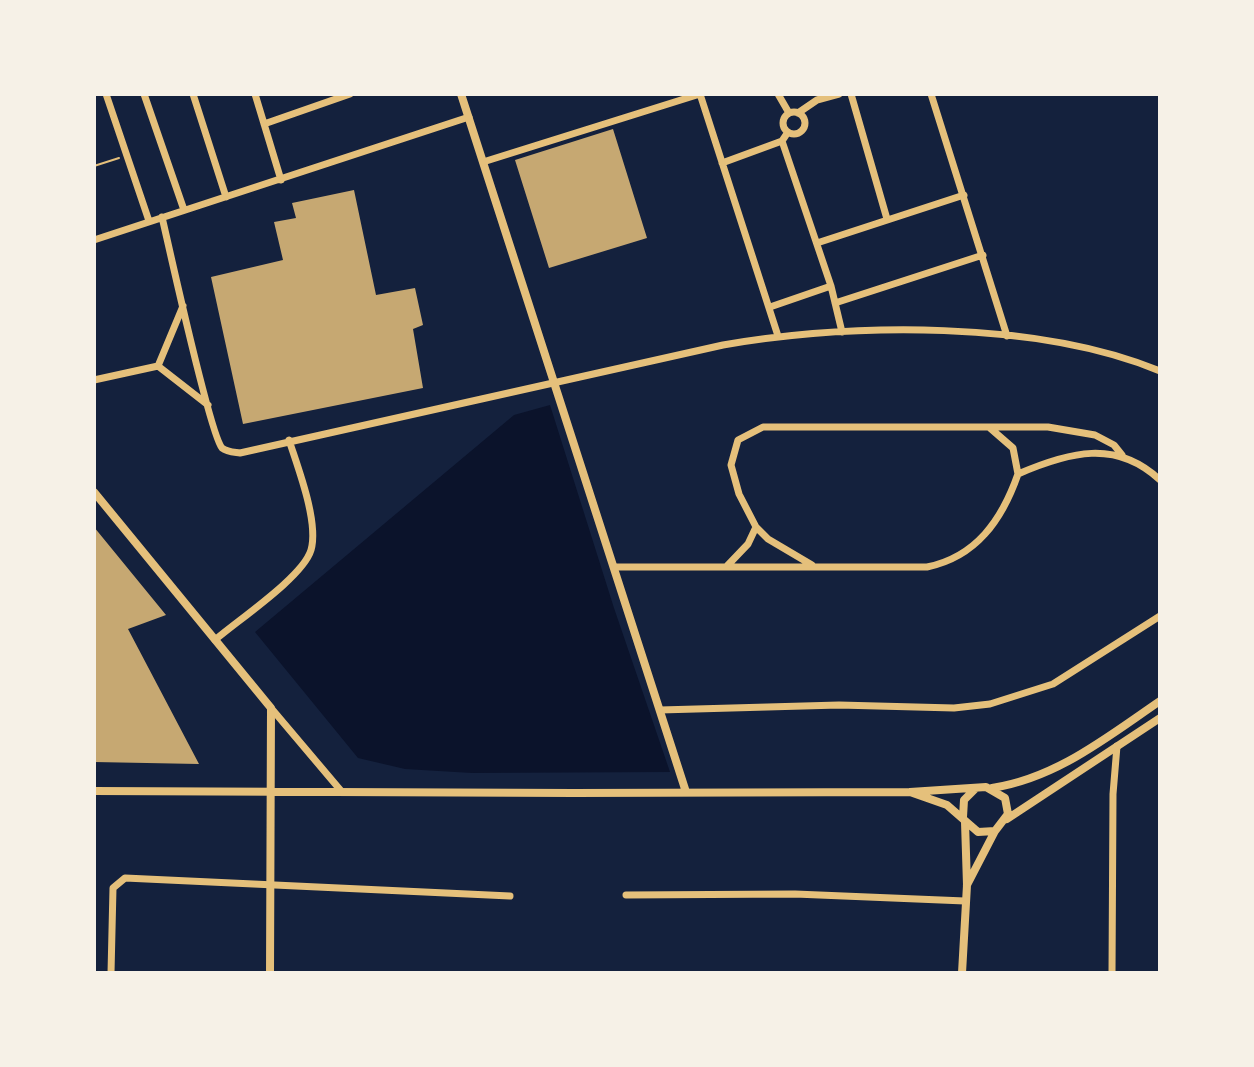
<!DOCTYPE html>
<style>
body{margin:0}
#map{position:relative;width:1254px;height:1067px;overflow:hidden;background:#14213d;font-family:Manrope,sans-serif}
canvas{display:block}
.frame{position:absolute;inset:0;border:96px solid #f6f1e7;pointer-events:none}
</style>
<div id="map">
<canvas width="1254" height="1067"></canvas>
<div class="frame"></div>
</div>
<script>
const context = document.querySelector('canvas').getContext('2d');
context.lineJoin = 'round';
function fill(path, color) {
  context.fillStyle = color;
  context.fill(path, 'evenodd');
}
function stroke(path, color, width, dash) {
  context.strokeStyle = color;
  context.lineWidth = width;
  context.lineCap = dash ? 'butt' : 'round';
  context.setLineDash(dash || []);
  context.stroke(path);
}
const water = new Path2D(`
 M 550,405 L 614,608 L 670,772 L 472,773 L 405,769 L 358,758 L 255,632 L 514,415 Z`);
const building = new Path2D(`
 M 613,129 L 647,238 L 549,268 L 515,160 Z
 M 354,190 L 376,295 L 415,288 L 423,325 L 413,329 L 423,388 L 243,424 L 211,277 L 283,260 L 274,222 L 296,218 L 292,203 Z
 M 94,527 L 166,615 L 128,629 L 199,764 L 94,762 Z`);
const path = new Path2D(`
 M 94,166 L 119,158`);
const minor = new Path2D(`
 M 106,94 L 149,221
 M 144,94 L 184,210
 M 193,94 L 226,197
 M 255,94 L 281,180
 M 778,94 L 789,113
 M 851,94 L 887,219
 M 931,94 L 1007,336
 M783 123a11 11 0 1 1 22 0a11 11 0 1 1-22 0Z
 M 798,113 L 817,100 L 839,94
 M 264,124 L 350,94
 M 788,132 L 782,141 L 831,286 L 842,332
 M 483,162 L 700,94 L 778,336
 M 722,163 L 782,141
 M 162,217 C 169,247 210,435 222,448 C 227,452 233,452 240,453 L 723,345 C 853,323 1037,320 1160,371
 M 94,240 L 469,117
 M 817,243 L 964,195
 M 835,303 L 983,255
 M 770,307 L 831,286
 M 158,366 L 208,405
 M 94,380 L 158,366 L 183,306
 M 990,428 L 1013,448 L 1018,474
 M 756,527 L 768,539 L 812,565
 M 727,566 L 748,544 L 756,527 L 739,494 L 731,465 L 738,440 L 763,427 L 1048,427 L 1095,435 L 1114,445 L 1122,455
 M 614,567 L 927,567 C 976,557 1002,520 1018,474 C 1069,452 1116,439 1160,480
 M 215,640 C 238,620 303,577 311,550 C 319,522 298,468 289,440
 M 271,708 L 342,792
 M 660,710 L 839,705 L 954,708 L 990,704 L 1053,684 L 1160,616
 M 626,895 L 795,894 L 965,901
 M 111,973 L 113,888 L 125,878 L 510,896
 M 1112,973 L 1113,794 L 1117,746`);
const tertiary = new Path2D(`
 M 461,94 L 686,792
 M 94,492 L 271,708 L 270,973
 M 992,788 C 1057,778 1107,737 1160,701
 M 94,791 L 574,793 L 910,792 L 986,787 L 1005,798 L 1008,814 L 995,831 L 978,832 L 947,805 L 910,792
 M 963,817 L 964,800 L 975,789
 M 1007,819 L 1160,718
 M 967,885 L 995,831
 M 962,973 L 967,885 L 965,822`);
fill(water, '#0b132b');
fill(building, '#c6a872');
stroke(path, '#e5c07b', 2);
stroke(minor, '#e5c07b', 7);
stroke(tertiary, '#e5c07b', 8);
</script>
